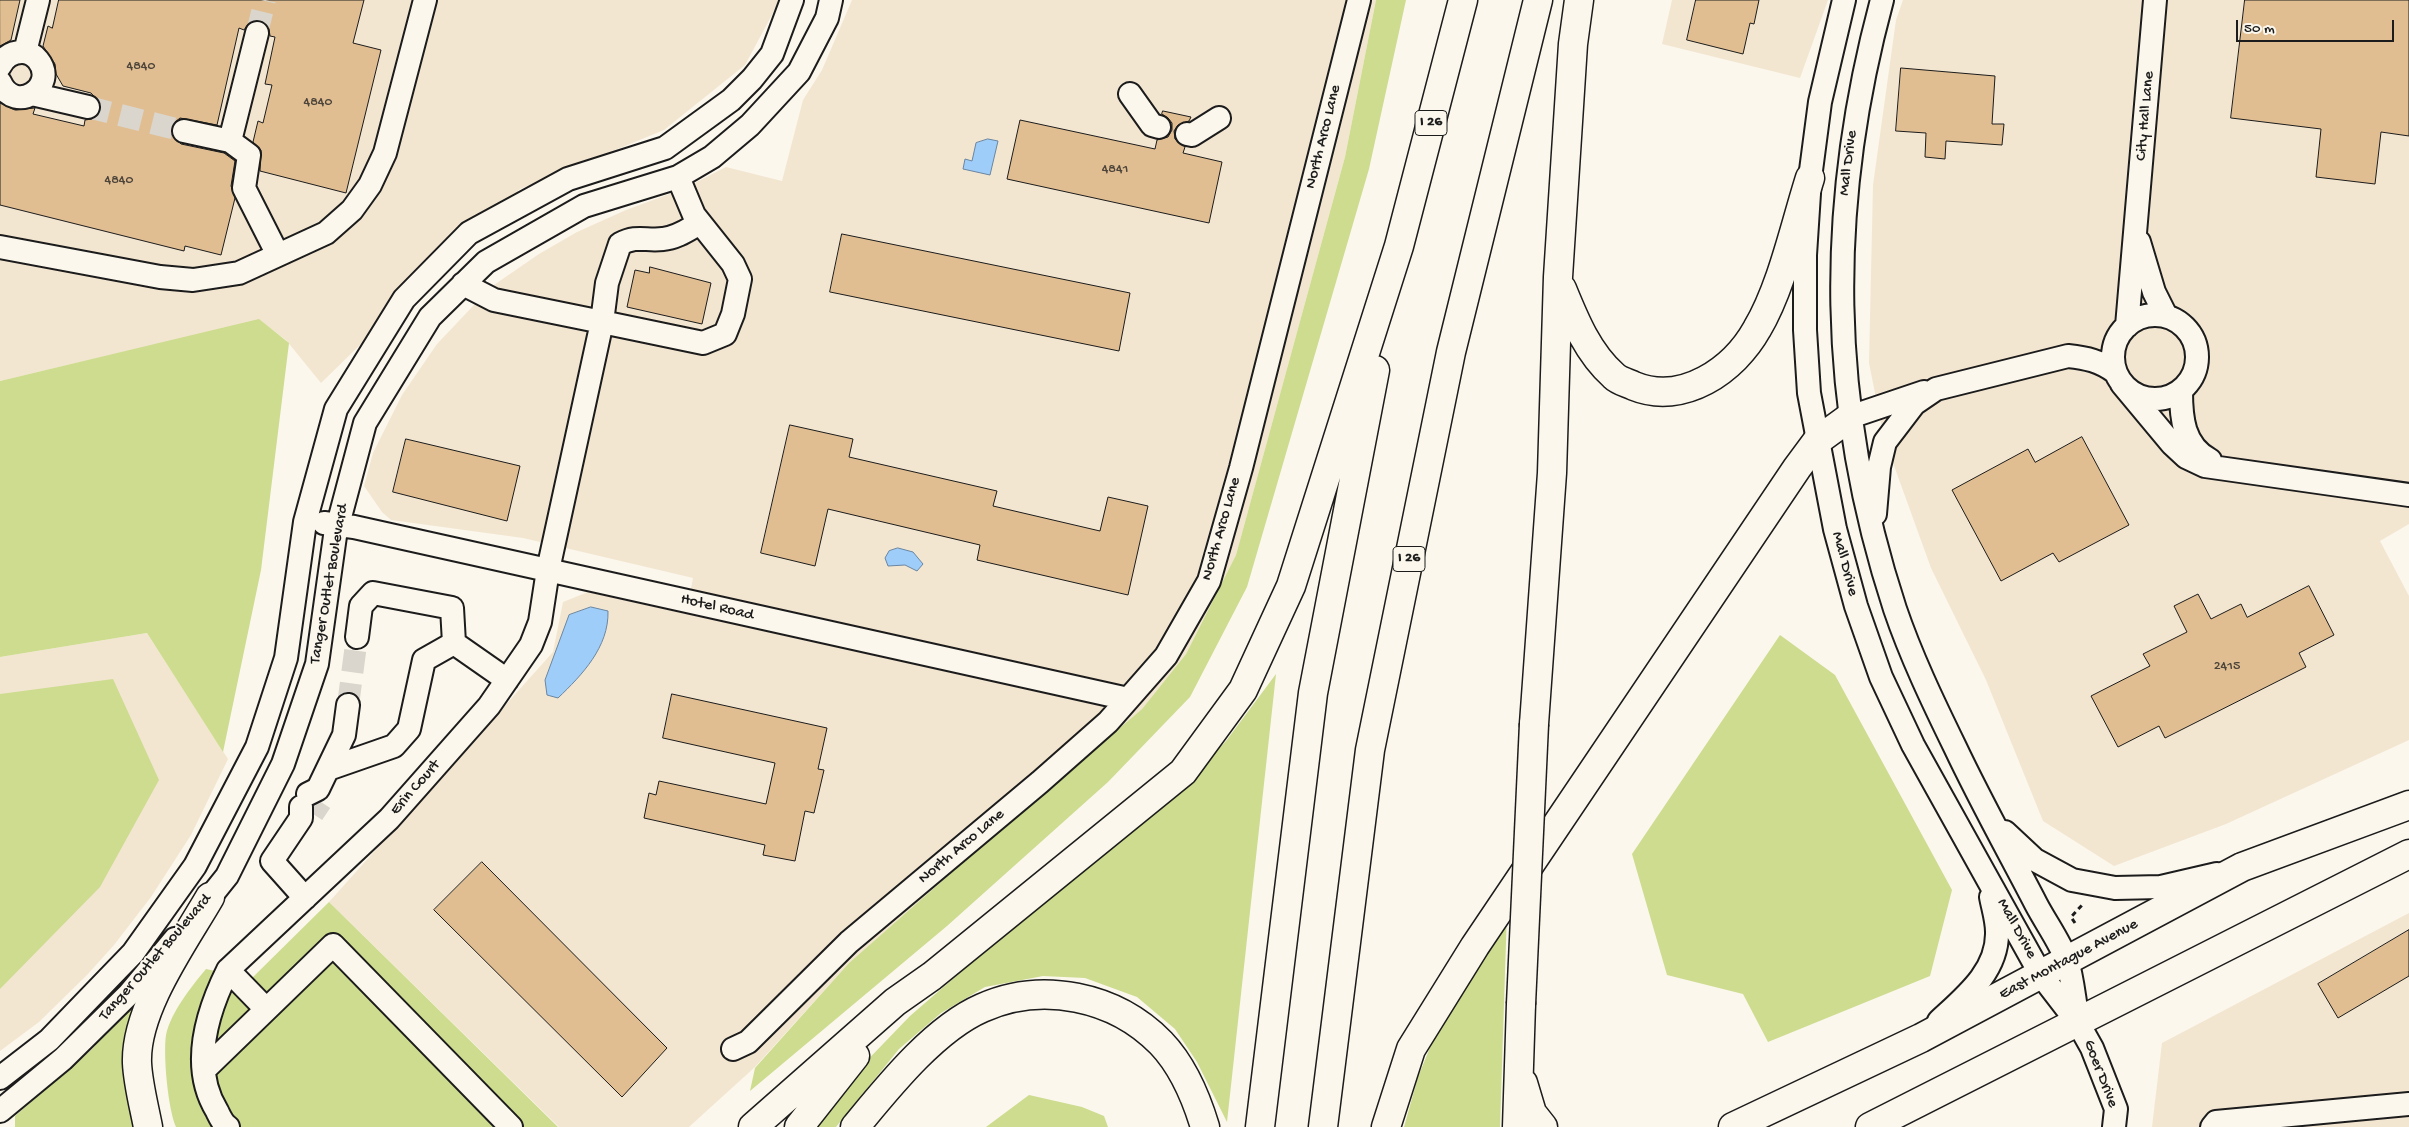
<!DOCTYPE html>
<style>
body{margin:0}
#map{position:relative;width:2409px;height:1127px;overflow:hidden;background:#fbf7ec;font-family:"Gochi Hand",sans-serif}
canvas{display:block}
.scale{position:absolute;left:2236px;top:20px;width:158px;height:22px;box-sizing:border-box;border:2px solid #1c1c1c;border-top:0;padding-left:6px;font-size:15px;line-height:18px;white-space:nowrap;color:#1c1c1c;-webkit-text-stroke:4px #fbf7ec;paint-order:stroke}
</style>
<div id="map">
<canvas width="2409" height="1127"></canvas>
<div class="scale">50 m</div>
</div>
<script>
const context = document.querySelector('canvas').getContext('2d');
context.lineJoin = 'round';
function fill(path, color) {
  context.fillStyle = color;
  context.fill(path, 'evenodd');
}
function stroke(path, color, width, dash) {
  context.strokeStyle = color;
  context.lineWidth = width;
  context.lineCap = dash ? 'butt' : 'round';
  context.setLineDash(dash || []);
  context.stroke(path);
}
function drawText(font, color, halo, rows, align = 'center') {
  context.font = font + ' "Gochi Hand",sans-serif';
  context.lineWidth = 4;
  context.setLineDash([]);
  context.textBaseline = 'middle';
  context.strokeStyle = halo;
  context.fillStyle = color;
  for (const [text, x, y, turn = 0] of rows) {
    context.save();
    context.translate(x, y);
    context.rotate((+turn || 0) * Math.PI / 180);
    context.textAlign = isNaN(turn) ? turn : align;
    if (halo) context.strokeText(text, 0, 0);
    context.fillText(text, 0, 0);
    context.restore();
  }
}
const built = new Path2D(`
 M 0,0 L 780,0 L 745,65 L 664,130 L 520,189 L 321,383 L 286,340 L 259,320 L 0,381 Z
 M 852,0 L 1376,0 L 1345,157 L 1236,555 L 1186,654 L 1142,709 L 1000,830 L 849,963 L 755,1067 L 689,1127 L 559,1127 L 329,902 L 553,652 L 563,602 L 588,592 L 686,614 L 693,578 L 523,538 L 391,520 L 382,512 L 364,486 L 373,453 L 402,395 L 437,344 L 491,287 L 539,254 L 577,232 L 626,210 L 683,189 L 726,167 L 782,181 L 803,100 L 822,70 Z
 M 1672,0 L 1828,0 L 1800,78 L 1662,44 Z
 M 1903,0 L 2409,0 L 2409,524 L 2380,541 L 2409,596 L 2409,740 L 2226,824 L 2114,866 L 2043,821 L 1986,680 L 1931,568 L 1884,438 L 1869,363 L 1873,185 L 1896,20 Z
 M 147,633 L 228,759 L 191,835 L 151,897 L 114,945 L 87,975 L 39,1022 L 0,1051 L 0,657 Z
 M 2409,913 L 2409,1127 L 2152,1127 L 2162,1043 Z`);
const green = new Path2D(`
 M 1376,0 L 1406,0 L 1369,169 L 1247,587 L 1190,697 L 1108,782 L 947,926 L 750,1091 L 755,1068 L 849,963 L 1000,830 L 1142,709 L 1186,654 L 1236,555 L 1345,157 Z
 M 259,319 L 289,343 L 261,570 L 223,752 L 147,633 L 0,657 L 0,381 Z
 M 1780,635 L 1835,675 L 1952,890 L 1930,976 L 1768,1042 L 1743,994 L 1667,975 L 1632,854 Z
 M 1276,674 L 1227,1122 L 1197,1062 L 1175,1029 L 1137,997 L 1085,978 L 1043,976 L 985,987 L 941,1013 L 899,1049 L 836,1127 L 812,1127 L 855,1073 L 910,1016 L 992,945 L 1166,805 L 1226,741 Z
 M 113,679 L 159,780 L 100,887 L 0,989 L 0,694 Z
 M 329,902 L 558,1127 L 176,1127 C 168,1109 163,1055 166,1035 C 171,1012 191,987 206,969 L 251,979 Z
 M 1507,911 L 1500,1127 L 1404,1127 L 1418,1077 L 1449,1001 Z
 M 146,986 L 125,1038 L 125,1076 L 138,1127 L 15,1127 L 15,1116 L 92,1049 Z
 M 1029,1095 L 1082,1107 L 1104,1116 L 1108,1127 L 986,1127 Z`);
const water = new Path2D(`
 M 988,139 L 998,141 L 990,175 L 963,169 L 965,159 L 972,161 L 976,143 Z
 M 898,548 L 913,552 L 923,564 L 917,571 L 905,565 L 888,566 L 885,558 L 889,551 Z
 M 591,607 L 608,611 C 609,647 582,675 558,698 L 547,695 L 545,680 L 569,615 Z`);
const building = new Path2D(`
 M 0,0 L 20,0 L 11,40 L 0,46 Z
 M 59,0 L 364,0 L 353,43 L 381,50 L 346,193 L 260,171 L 261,150 L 253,142 L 258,121 L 263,123 L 272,85 L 265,84 L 275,37 L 270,36 L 269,29 L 266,23 L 254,20 L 248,24 L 244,30 L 239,28 L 217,125 L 180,118 L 174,123 L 171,129 L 172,135 L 181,144 L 224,153 L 235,161 L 231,186 L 235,198 L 221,255 L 185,246 L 184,251 L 0,205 L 0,103 L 15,110 L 35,108 L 33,114 L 84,126 L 85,120 L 92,119 L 101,110 L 100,103 L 91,93 L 63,86 L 56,74 L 55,64 L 43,46 L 48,26 L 52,28 Z
 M 1696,0 L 1759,0 L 1754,24 L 1750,23 L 1743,54 L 1687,40 Z
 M 2245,0 L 2409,0 L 2409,136 L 2381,132 L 2375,184 L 2316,177 L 2321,129 L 2231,118 Z
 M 1901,68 L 1995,76 L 1992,124 L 2004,124 L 2002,145 L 1946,141 L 1945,159 L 1925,157 L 1926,133 L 1896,131 Z
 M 1163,111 L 1191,117 L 1189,121 L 1178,125 L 1174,131 L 1175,139 L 1185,147 L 1183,153 L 1222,162 L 1209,223 L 1007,179 L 1020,120 L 1155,149 L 1157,140 L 1168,137 L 1172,130 L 1172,123 L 1168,118 L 1162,114 Z
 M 842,234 L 1130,293 L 1119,351 L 830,292 Z
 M 650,267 L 711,283 L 702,324 L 627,307 L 635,270 L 649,273 Z
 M 790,425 L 853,439 L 849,457 L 997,491 L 993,506 L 1100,531 L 1108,497 L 1148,506 L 1128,595 L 977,560 L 980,545 L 828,509 L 815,566 L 761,553 Z
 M 2082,437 L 2129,525 L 2059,562 L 2053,553 L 2001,581 L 1952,490 L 2028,449 L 2035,462 Z
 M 406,439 L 520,466 L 507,521 L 393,492 Z
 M 2309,586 L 2334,635 L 2299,653 L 2306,667 L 2165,738 L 2159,726 L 2118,747 L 2091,696 L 2150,666 L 2143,654 L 2187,632 L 2174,606 L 2198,594 L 2211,619 L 2241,604 L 2247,617 Z
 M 672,694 L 827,728 L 818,769 L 824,770 L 814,813 L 805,811 L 795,861 L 763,855 L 765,845 L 644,818 L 649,793 L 656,795 L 659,781 L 766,804 L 775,763 L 663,738 Z
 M 482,862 L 667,1048 L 622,1097 L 434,910 Z
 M 2409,930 L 2409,976 L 2338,1018 L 2318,984 Z`);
const minorTunnel = new Path2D(`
 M 257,33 L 265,0
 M 88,107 L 184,131
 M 348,705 L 357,637
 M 313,814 L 321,802`);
const path = new Path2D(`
 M 2075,923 L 2071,917 L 2083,904`);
const minor = new Path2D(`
 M 1844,0 L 1820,102 L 1810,178 L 1805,255 L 1805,330 L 1809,393 L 1835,529 L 1856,606 L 1881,677 L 1913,745 L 2041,975 L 2078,1023 L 2092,1048 L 2116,1109 L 2114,1127
 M 1882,0 C 1826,207 1828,405 1895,609 C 1911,656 1933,702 1955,747 C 1980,800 2009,852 2036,904 C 2046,923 2060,942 2067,961 C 2073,979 2074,1001 2078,1019
 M 25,52 L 38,0
 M 0,66 C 4,58 11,52 22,52 C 28,52 34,55 38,60 C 59,86 15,116 0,82
 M 32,94 L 88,107
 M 1130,94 L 1152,125 L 1159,127
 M 184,131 L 230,141 L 249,155 L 244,188 L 278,255
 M 1187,134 L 1192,135 L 1219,118
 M 230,141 L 257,33
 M 2139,242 L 2154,292 L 2166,316
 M 0,247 L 160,277 L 193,280 L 239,273 L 326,233 L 352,210 L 370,185 L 385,153 L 425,0
 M 463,284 L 494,300 L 602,322 L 607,283 L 620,244 C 637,235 645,241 663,239 C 677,238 689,229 700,223
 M2113 357a42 42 0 1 1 84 0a42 42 0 1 1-84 0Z
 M 2127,326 L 2155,0
 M 2122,384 L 2172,444 L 2186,457 L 2205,466 L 2409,495
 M 2181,391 C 2181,417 2183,446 2210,460
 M 1850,417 L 1924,392
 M 1875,514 L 1879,467 L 1885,442 L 1914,404 L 1936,389 L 2068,356 C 2087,358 2100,361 2115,372
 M 324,523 L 354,527 L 1128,699
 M 357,637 L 361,606 L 373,593 L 452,608 L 454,643 L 507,680
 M 328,769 L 394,746 L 409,729 L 424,660 L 454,643
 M 308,794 L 318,789 L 344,735 L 348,705
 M 301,807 L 301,818 L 272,861 L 305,898
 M 2005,832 L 2035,860 L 2072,880 L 2115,888 L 2161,887 L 2217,874
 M 199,911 L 227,876 L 283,764 L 317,664 L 335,536 L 365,423 L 430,317 L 486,262 L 584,206 L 678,177 L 712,157 L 750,125 L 799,72 L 827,18 L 831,0
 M 228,970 L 266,1009
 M 1939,1021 C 1965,997 1998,971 1997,932 C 1997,920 1993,908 1991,897
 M 733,1049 L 748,1042 L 849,942 L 1040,782 L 1108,722 L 1166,656 L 1209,581 L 1241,468 L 1359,0
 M 204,1070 L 333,945 L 511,1127
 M 0,1078 L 49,1040 L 133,953 L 195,866 L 257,747 L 286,658 L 305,522 L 336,409 L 404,299 L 469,233 L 568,179 L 665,148 L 731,100 L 752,79 L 772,54 L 792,0
 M 0,1111 L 63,1059 L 129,994 L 175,939
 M 228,1127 C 222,1123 220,1117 217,1111 C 190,1067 207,1012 228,970 L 389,819 L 489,706 L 531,645 L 540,622 L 548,570 L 602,322 L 703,343 L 725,334 L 733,314 L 740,279 L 733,264 L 694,215 L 678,177
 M 2212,1127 L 2216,1122 L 2409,1104`);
const major = new Path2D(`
 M 1733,1127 L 1921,1038 L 2242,867 L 2409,805
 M 1870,1127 L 2409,854`);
const highway = new Path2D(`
 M 1562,289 C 1575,321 1588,353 1614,376 C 1619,381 1628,383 1634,386 C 1683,406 1734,370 1757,329 C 1782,287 1795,225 1810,178
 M 1534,724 L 1552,473 L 1558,277 L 1573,44 L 1579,0
 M 1523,1083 L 1532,1113 L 1543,1127
 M 148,1127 C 144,1106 138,1084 137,1063 C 135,1009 184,942 210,897
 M 753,1127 L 895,1002 L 932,976 L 1183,772 L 1243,690 L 1291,586 L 1399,246 L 1463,0
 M 799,1127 L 855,1056
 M 855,1127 C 888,1087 934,1029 982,1008 C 1042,981 1115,996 1161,1043 C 1183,1066 1196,1097 1205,1127
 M 1260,1127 L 1313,693 L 1375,370
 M 1323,1127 L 1370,750 L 1451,352 L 1538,0
 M 1386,1127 L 1411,1049 L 1475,946 L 1797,468 L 1817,441 L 1850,417
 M 1517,1127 L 1521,1004`);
const highwayBridge = new Path2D(`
 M 1521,1004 L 1534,724`);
const numberNames = [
 ["4840",141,67],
 ["4840",318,103],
 ["4841",1115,170],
 ["4840",119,181],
 ["2415",2227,667]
];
const shields = [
 [1431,123,32],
 [1409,559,32]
];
const shieldNames = [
 ["I 26",1431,123],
 ["I 26",1409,559]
];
const streetNames = [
 ["City Hall Lane",2146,116,-85],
 ["North Arco Lane",1324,137,-76],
 ["Mall Drive",1849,163,-83],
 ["North Arco Lane",1222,529,-74],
 ["Mall Drive",1844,564,75],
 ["Tanger Outlet Boulevard",330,584,-80],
 ["Hotel Road",717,608,13],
 ["Erin Court",416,788,-49],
 ["North Arco Lane",962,847,-40],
 ["Mall Drive",2016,929,61],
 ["Tanger Outlet Boulevard",156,958,-49],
 ["East Montague Avenue",2069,960,-28],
 ["Goer Drive",2100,1074,69]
];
fill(built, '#f3e6d1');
fill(green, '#cddc8f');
fill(water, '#9ecdfa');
stroke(water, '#6a86a1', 1);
fill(building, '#e0be92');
stroke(building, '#1c1c1c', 1);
stroke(minorTunnel, '#dad6cd', 22, [22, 11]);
stroke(minor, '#1c1c1c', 26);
stroke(major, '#1c1c1c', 31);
stroke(highway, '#1c1c1c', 31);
stroke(path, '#1c1c1c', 3, [5, 4]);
stroke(minor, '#fbf7ec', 22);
stroke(major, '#fbf7ec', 28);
stroke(highway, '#fbf7ec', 28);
stroke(highwayBridge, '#1c1c1c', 31, []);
stroke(highwayBridge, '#fbf7ec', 28);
drawText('14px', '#4d443a', null, numberNames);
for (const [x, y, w] of shields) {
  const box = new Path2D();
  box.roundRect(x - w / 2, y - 12.5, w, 25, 4);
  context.fillStyle = '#fbf7ec';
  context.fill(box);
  stroke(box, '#1c1c1c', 1);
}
drawText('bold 15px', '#1c1c1c', null, shieldNames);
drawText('16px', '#1c1c1c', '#fbf7ec', streetNames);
</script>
